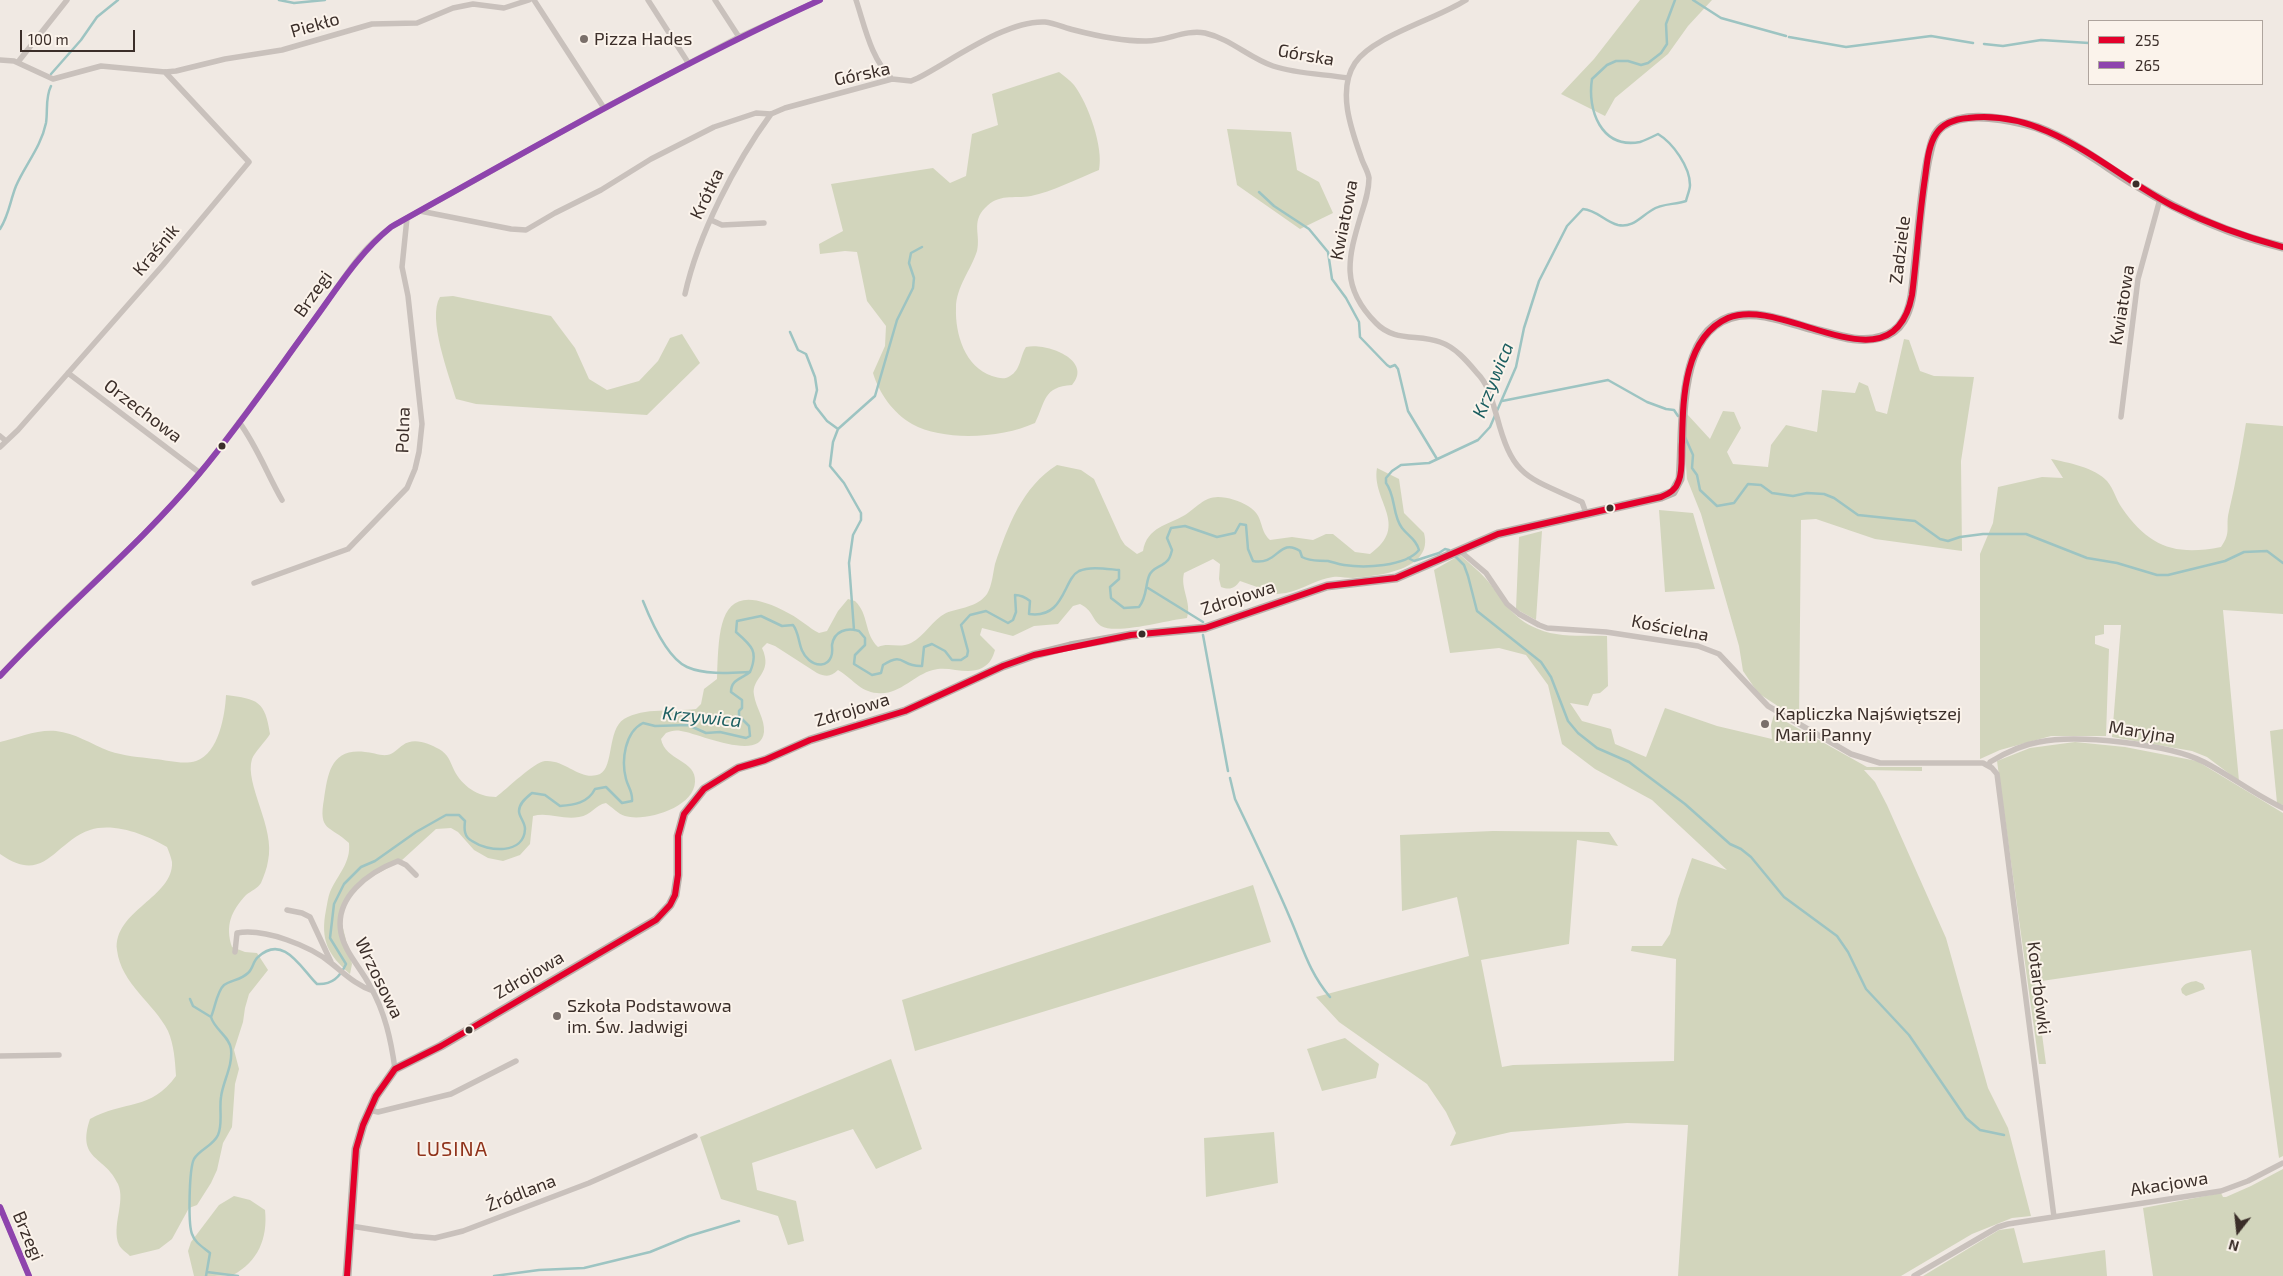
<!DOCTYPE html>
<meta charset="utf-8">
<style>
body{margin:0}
#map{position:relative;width:2283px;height:1276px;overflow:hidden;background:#f0e9e3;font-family:"Exo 2",sans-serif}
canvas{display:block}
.legend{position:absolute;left:2088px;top:20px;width:175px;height:65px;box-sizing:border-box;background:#fbf3eb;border:1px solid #aea49d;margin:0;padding:6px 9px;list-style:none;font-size:15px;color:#3b2e29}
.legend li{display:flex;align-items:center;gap:10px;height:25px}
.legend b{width:25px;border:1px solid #aea49d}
.north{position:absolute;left:2213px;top:1206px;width:50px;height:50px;-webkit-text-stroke:4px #fbf3eb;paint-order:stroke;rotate:196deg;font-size:14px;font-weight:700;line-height:20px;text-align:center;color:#3b2e29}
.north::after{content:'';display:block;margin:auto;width:18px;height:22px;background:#3b2e29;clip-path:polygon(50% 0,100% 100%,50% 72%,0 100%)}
.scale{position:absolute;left:20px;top:30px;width:115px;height:22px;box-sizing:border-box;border:2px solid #3b2e29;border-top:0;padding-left:6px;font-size:15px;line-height:18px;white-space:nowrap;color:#3b2e29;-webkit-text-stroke:4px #fbf3eb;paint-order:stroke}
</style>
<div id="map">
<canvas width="2283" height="1276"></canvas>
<ul class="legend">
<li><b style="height:6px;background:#e4002b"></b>255</li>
<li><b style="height:6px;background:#8e44ad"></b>265</li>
</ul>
<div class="north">N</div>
<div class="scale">100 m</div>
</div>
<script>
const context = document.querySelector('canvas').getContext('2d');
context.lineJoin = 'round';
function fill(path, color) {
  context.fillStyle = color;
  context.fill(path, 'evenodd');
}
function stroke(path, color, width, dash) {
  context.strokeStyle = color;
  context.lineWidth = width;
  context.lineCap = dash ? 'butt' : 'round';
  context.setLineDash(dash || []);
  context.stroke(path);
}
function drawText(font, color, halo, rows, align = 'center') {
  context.font = font + ' "Exo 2",sans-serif';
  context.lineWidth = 4;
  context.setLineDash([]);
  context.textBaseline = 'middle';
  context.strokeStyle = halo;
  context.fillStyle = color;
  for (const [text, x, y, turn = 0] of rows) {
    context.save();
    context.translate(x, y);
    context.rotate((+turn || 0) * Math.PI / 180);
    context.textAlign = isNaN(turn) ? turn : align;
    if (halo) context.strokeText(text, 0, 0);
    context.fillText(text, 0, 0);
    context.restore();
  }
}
const green = new Path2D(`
 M 1640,0 L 1712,0 L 1688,26 L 1668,54 L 1615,98 L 1605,116 L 1561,94 L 1594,59 Z
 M 1059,72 C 1064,76 1070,80 1074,85 C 1088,103 1104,148 1099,170 C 1079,178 1051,192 1031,196 C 1013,199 999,193 985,208 C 971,222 981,235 977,251 C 971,270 956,287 956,308 C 955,334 965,367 992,376 C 998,378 1005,380 1010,376 C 1021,370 1020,356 1026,347 C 1046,342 1094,360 1072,385 C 1043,387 1046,401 1035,423 C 1002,438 945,442 912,424 C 893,413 879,393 873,373 L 885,346 L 886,326 L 867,301 L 857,252 L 845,251 L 820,254 L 819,244 L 843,231 L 831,184 L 933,168 L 950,183 L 966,176 L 972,134 L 998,125 L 992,94 Z
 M 1227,129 L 1291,132 L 1297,170 L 1319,182 L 1333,213 L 1300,229 L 1237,185 Z
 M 453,296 L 551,316 L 575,348 L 589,379 L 607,390 L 639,381 L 658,361 L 670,338 L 682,334 L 700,363 L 647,415 L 476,404 L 456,399 C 449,375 427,318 440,297 Z
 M 1904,339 L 1909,340 L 1920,371 L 1934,376 L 1974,377 L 1961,461 L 1962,551 L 1875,539 L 1816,519 L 1801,520 L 1799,720 L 1758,693 L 1743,671 L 1739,646 L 1725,597 L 1701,514 L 1687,479 L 1684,439 L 1687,414 L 1710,439 L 1723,411 L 1734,412 L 1741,428 L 1727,452 L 1733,464 L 1768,467 L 1771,445 L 1786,425 L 1817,432 L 1822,390 L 1855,393 L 1859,382 L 1868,386 L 1876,411 L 1887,414 Z
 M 2246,423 L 2283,426 L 2283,614 L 2223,610 L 2239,781 L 2207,757 L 2192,751 L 2112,737 L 2121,625 L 2104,625 L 2104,634 L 2095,636 L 2095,644 L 2109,649 L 2106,736 L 2051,736 L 2000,750 L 1980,759 L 1980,554 L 1993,523 L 1998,487 L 2042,477 L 2063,478 L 2051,459 C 2066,462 2096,468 2107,481 C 2114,489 2116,500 2122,508 C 2149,547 2175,556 2221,547 C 2232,532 2225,527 2229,511 C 2236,482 2241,452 2246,423 Z
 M 1057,465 L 1081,470 L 1094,479 L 1121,539 L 1125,545 L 1137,554 L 1143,551 C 1147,527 1168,525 1185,515 C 1196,508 1204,497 1218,497 C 1228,497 1240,501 1248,506 C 1265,516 1258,529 1270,540 L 1292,537 L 1313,540 L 1326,534 L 1333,534 L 1355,552 L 1370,554 C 1411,525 1371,501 1377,468 L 1399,479 L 1404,513 L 1424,533 C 1434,570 1378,576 1353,578 C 1346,578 1339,576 1333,577 C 1316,579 1302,590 1286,593 L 1277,594 L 1240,581 C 1234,589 1230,590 1221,587 L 1219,579 L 1220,564 L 1213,559 L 1184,573 C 1180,589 1192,602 1187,618 C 1168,620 1116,635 1101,626 C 1092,620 1093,610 1080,604 L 1073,606 L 1058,624 L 1034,626 L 1013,636 L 982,628 L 980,635 L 995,650 C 993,657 990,664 982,668 C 966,676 949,665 933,670 C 913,675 899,696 877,693 C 860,692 851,677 838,670 C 831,677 826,677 817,673 L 775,646 L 767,643 L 762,648 C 774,674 751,677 754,695 C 756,708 765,719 764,732 C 761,763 698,733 681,731 C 675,730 671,731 666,733 L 661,739 C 665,761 697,760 695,782 C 694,808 645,822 625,816 C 618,814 612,807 606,803 C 595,805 592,815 579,817 C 563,820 548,812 533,816 L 530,844 L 520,855 L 503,861 L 488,858 L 474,850 L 458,832 L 451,828 L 436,829 L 401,861 L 358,884 L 340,916 L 352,964 L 350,974 C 328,955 320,940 326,910 C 327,905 328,897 330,892 C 338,874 351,863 349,843 C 330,825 318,832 324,799 C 328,773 331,748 365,752 C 371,752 381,756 387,755 C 394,754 398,748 403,745 C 413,737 429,743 439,749 C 448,754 450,761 454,770 C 462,786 478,797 496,797 C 507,789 534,762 545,761 C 565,759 581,782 600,774 C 614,767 607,730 624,719 C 644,707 674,712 696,709 L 701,704 L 704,689 L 717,679 C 719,623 719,575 790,614 C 800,619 809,628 819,633 L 827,631 L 838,611 L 848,599 L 855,601 C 869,614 864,634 878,647 C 889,642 899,649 911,643 C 925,636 932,620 946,613 C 959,608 978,607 987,594 C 992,586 993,573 995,564 C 1008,526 1022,487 1057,465 Z
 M 1659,510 L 1693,513 L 1715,589 L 1665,592 Z
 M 1542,531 L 1536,620 L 1516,609 L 1519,537 Z
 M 1460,555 C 1469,563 1478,570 1486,579 C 1504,599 1510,618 1538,629 C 1558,638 1585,635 1607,636 L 1608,686 L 1600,693 L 1593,694 L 1588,706 L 1570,703 L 1582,721 L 1611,729 L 1615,744 L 1646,757 L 1665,708 L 1717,726 L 1772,739 L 1771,725 L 1774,715 L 1867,767 L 1922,767 L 1922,771 L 1864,770 L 1875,782 L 1887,805 L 1946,938 L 1988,1088 L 2008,1128 L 2031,1216 L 2012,1218 L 1972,1234 L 1901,1276 L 1678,1276 L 1688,1125 L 1627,1123 L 1511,1132 L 1450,1146 L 1456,1133 L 1446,1112 L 1427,1084 L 1339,1022 L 1316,997 L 1469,956 L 1457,897 L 1402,911 L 1400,835 L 1493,831 L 1609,832 L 1618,846 L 1577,840 L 1569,944 L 1481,960 L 1502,1067 L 1513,1065 L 1674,1061 L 1676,959 L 1631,951 L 1632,946 L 1662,946 L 1670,934 L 1678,899 L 1692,858 L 1727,870 L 1652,800 L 1595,769 L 1562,744 L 1548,685 L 1526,655 L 1499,648 L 1450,653 L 1434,570 Z
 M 226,695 C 258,699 265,701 270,734 C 265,742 254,753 252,759 C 244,784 276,828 268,861 C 267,868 264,876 261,883 C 258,888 251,891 246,895 C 231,911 225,926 232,947 L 245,952 L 257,953 L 268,970 L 249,994 L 245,1008 L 243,1022 L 234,1050 L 239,1069 L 235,1084 L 232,1127 L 223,1143 L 217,1170 L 211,1183 L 197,1205 L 189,1208 L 172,1239 L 159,1249 L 130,1256 C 127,1253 121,1249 119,1245 C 111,1226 126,1202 118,1184 C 105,1155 76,1161 90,1119 C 124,1100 151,1111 176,1076 C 175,1060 174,1045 168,1031 C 154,1003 121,984 117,950 C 113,911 174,897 172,862 C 171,857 169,852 167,847 C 147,835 114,822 90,830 C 54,842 45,886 0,854 L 0,742 C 17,738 38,729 56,731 C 75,733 91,744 109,751 C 124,756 139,757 154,759 C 167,760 183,765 196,761 C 219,753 225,715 226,695 Z
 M 2283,729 L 2283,805 L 2277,803 L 2270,731 Z
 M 2075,742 L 2125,747 L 2197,761 L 2283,813 L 2283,1156 L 2279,1158 L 2251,950 L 2035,982 L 2046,1064 L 2039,1064 L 1997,761 L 2030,748 Z
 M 1253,885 L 1271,942 L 915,1051 L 902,1000 Z
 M 2196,981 L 2203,984 L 2205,989 L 2186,996 L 2182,993 L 2181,989 C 2185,983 2189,982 2196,981 Z
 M 1345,1038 L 1379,1064 L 1376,1078 L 1322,1091 L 1307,1049 Z
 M 891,1059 L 922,1149 L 876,1169 L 853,1129 L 752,1163 L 757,1190 L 796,1201 L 804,1241 L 788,1245 L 778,1216 L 721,1199 L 700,1137 Z
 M 1274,1132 L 1278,1183 L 1206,1197 L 1204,1138 Z
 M 2283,1169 L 2283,1276 L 2153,1276 L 2143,1208 L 2221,1193 L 2223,1197 L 2226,1197 L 2251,1186 Z
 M 234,1196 L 250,1200 L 265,1210 C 268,1238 258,1262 233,1275 C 227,1276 202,1276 194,1276 L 188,1251 L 191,1242 L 219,1205 Z
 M 2014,1228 L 2023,1263 L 2105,1250 L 2107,1276 L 1923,1276 L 1999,1230 Z`);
const stream = new Path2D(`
 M 279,0 L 294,3 L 325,0
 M 1693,0 L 1721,18 L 1786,36
 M 1789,37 L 1846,47 L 1931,36 L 1973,43
 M 1984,44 L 2003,46 L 2041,40 L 2089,43
 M 51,74 L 81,40 L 97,17 L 118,0
 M 1259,192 L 1274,206 L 1309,229 L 1328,252 L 1332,279 L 1346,298 L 1359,322 L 1360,337 L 1387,365 L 1390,367 L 1395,365 L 1398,369 L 1408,411 L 1437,459
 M 0,229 C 9,215 10,201 16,186 C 25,165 41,147 46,123 C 48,110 45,98 51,86
 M 790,332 L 798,350 L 806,354 L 815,377 L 817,390 L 814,402 L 816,407 L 827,421 L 838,429
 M 1502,401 L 1608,380 L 1647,402 L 1666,409 L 1674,410 L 1678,416
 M 1685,437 L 1693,455 L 1692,468 L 1697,475 L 1700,490 L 1717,506 L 1734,503 L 1748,484 L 1761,485 L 1772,493 L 1793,496 L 1807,493 L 1824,494 L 1834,498 L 1858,515 L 1915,521 L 1940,539 L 1948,541 L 1960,537 L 1983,534 L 2026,534 L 2087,558 L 2117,563 L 2157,575 L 2168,575 L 2225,561 L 2244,552 L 2267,551 L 2283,563
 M 1456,557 L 1464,565 L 1468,576 L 1477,611 L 1541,662 L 1551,677 L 1568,721 L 1578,733 L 1597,748 L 1629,762 L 1685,804 L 1730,844 L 1741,849 L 1751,857 L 1784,897 L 1837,936 L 1848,952 L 1866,989 L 1909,1035 L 1966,1118 L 1980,1130 L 2004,1135
 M 1408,558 L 1414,561 L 1439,553 L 1445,549 L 1449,550
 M 1148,588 L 1203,622
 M 643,601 C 651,621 667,658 687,667 C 705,675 730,673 749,672
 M 854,630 L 849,563 L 853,535 L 861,520 L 861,513 L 844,483 L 830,466 L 833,442 L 838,429 L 875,396 L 897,320 L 913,288 L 914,278 L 909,263 L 911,253 L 922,247
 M 1203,635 L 1228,771
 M 1230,778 L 1235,799 C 1254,839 1273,878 1290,918 C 1303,948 1309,972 1330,997
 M 190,999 L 193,1006 L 211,1017
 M 207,1272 L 238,1276
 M 206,1276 L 210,1253 C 203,1247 195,1243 192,1234 C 188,1224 189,1169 194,1159 C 200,1149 213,1146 218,1135 C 223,1124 219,1109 221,1097 C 223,1081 233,1066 231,1049 C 230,1037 214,1029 211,1017 C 215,1008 217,991 224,985 C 231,980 241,980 248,973 C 253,969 253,961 258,957 C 284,933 302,970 317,984 C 332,985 340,977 346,964 L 330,938 L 334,904 L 344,884 L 361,867 L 375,861 L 416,832 L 446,815 L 459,815 L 465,821 C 464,829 464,837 472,841 C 488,852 524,855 525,829 C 525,822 519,817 519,811 C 519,803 527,797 532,793 L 545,795 L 560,806 C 574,805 588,803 595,789 L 606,787 L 622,803 L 632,801 C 633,792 628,787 626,779 C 621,760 625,732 643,723 L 655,726 L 688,725 L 706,733 L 720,732 L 746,738 L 750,736 L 749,726 L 739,716 L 739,711 L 742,708 L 742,700 L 731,692 C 731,679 742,679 750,672 C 759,651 751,645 736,632 L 737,621 L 761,616 L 782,626 L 793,625 C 801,635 797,650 809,660 C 816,666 827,667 831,657 C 833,653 832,649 832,645 C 834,631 847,627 859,631 L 865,638 L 865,645 L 855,655 L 854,664 L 872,675 L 881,673 L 883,665 C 905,651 900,667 922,666 L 924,647 L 932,644 L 945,651 L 952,660 L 961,660 L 967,656 L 968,651 L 961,625 L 970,615 L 986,611 L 1008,623 L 1013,620 L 1016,612 L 1015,595 C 1021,595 1025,597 1030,601 L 1029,614 C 1065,619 1063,579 1079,571 C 1090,566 1107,569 1119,570 L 1119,579 L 1110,587 L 1111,598 L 1124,608 L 1139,607 C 1147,597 1145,587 1149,576 C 1152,567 1162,567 1167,561 C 1170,559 1171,554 1172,550 L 1167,538 L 1171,528 L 1185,526 L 1217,537 L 1235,533 L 1240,524 L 1246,525 L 1248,549 L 1253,561 C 1278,566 1279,537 1300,551 L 1302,557 C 1311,562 1318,560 1328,561 C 1333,562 1338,564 1344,565 C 1364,568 1405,567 1419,550 C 1416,539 1409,537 1402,528 C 1392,515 1396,496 1386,483 L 1386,478 L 1392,471 L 1401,465 L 1429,463 L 1478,440 L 1490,427 L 1516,367 L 1524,328 L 1539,281 L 1567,226 L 1583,209 C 1597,210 1605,222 1618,225 C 1633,228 1640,217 1652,210 C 1662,203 1675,205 1686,201 C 1687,196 1690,190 1690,185 C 1690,167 1673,143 1658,134 C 1652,137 1646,140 1640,142 C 1601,149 1587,110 1592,79 L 1607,65 L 1616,61 L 1628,61 L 1641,65 L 1648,63 L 1661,53 L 1667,44 L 1666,24 L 1675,0
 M 494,1276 L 539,1270 L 584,1268 L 650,1252 L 689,1236 L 739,1221`);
const street = new Path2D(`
 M 534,0 L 604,108
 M 648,0 L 689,64
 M 715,0 L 739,37
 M 856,0 C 865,27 871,59 892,79
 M 1466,0 C 1437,19 1373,36 1355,63 C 1337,90 1351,129 1361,157 C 1363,164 1368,171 1369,178 C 1369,191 1365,203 1361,215 C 1348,258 1340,287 1376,323 C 1394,342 1418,334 1440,342 C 1455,347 1467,361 1477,373 C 1489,385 1492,401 1497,417 C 1513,478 1527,477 1582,502 L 1586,513
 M 0,60 L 14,61 L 53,79 L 101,66 L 165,72 L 176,71 L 225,59 L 282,50 L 372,24 L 417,23 L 453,8 L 473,4 L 504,8 L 529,0
 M 18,62 L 67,0
 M 420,211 L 511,229 L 526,230 L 555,213 L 601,190 L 651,159 L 714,127 L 756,113 L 771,114 L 785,108 L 892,79 L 911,81 L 918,78 C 953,60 1006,20 1045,22 C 1055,23 1065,28 1074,30 C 1097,36 1122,41 1145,41 C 1165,42 1185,29 1205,33 C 1231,39 1249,58 1273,66 C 1297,74 1323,74 1348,78
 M 711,220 L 722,225 L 764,223
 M 685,294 C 698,235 735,163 771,114
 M 68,373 L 200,473
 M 2121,417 L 2138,279 L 2160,199
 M 239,422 C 257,446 267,474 282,500
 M 0,436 L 6,441
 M 0,447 L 18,430 L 163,265 L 249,162 L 165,72
 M 1460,551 L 1486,573 L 1507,604 L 1519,614 L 1539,625 L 1547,628 L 1606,632 L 1698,646 L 1719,654 L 1768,706 L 1851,754 L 1880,763 L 1983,763 L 1992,768 L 1997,774 L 2054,1217
 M 254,583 L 348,549 L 407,488 L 415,469 L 419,452 L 422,424 L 408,296 L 402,267 L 407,218
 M 0,676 C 63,605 139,547 199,474 C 242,421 281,365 321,310 C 345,278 357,252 391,227 L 604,108 L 739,37 L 820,0
 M 1989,766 L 1990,762 C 2005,753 2021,745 2039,742 C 2077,734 2169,744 2204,762 C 2231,776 2255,795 2283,808
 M 287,910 L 302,913 L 310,917 L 331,962
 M 235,952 L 237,933 C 265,928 310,946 331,963 C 345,974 356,985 373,991
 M 0,1056 L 59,1055
 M 395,1069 C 391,1040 385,1012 370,986 C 361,968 345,953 341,933 C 334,897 369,872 398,861 L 406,865 L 416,875
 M 369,1110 L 378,1112 L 451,1094 L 516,1061
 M 0,1207 L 29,1276
 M 351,1226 L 413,1236 L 435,1238 L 463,1231 L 589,1183 L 695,1136
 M 1914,1276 L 1998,1227 L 2008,1224 L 2221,1191 L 2248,1181 L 2283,1163`);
const secondary = new Path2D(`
 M 347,1276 L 356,1149 L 363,1125 L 376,1096 L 395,1069 L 441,1046 L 656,920 L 670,905 L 675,895 L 678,875 L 678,836 L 684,814 L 704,789 L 738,768 L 765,760 L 810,740 L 905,711 L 1003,666 L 1034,655 L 1070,646 L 1131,635 L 1205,628 L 1327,586 L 1396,578 L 1498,534 L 1661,497 L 1673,492 L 1680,479 C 1685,425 1672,307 1757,315 C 1777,317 1797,325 1816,330 C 1836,335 1860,344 1881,337 C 1890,335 1898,329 1903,321 C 1913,305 1913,285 1915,267 C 1919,231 1921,195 1928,159 C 1931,147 1932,134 1943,126 C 1965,111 2002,118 2026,124 C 2063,133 2103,165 2136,185 C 2182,213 2230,235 2283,247`);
const bus1 = new Path2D(`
 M 347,1276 L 356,1149 L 363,1125 L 376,1096 L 395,1069 L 441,1046 L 656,920 L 670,905 L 675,895 L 678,875 L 678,836 L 684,814 L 704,789 L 738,768 L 765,760 L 810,740 L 905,711 L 1003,666 L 1034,655 L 1131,635 L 1205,628 L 1327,586 L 1396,578 L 1498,534 L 1661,497 C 1670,493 1676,490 1679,480 C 1683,470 1681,454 1682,442 C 1683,401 1683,338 1728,318 C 1783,294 1893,394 1912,295 C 1917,256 1919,217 1925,178 C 1927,164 1928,146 1936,134 C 1943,123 1956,119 1968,118 C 2047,108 2109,173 2173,206 C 2209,224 2245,237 2283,247`);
const bus2 = new Path2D(`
 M 0,676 C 64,607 138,547 199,474 C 240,425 276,372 314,320 C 338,287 359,253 391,227 C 532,148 673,67 820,0
 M 0,1207 L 29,1276`);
const markers = [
 [584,39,5,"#7a6f6a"],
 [2136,184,4.5,"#3b2e29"],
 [222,446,4.5,"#3b2e29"],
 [1610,508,4.5,"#3b2e29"],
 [1142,634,4.5,"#3b2e29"],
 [1765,724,5,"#7a6f6a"],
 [557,1016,5,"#7a6f6a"],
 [469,1030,4.5,"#3b2e29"]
];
const streetNames = [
 ["Piekło",315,25,-16],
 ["Górska",1306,55,10],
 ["Górska",862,74,-12],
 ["Krótka",707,194,-64],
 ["Kwiatowa",1344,220,-79],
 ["Kraśnik",156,250,-50],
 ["Zadziele",1900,250,-83],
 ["Brzegi",313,294,-55],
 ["Kwiatowa",2122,305,-81],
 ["Orzechowa",143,411,37],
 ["Polna",403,430,-88],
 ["Zdrojowa",1238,598,-18],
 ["Kościelna",1670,628,11],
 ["Zdrojowa",852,710,-17],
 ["Maryjna",2142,732,9],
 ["Zdrojowa",529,975,-30],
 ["Wrzosowa",379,978,64],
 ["Kotarbówki",2039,988,83],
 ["Akacjowa",2169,1184,-9],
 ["Źródlana",521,1193,-21],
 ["Brzegi",28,1236,67]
];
const poiNames = [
 ["Pizza Hades",594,39],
 ["Kapliczka Najświętszej",1775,714],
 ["Marii Panny",1775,735],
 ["Szkoła Podstawowa",567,1006],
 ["im. Św. Jadwigi",567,1027]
];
const waterNames = [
 ["Krzywica",1493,380,-68],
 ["Krzywica",702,717,6]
];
const quarterNames = [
 ["LUSINA",452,1149]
];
fill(green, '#d2d5bc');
stroke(stream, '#9dc4c2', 2.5);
stroke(street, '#c9c1bc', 5.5);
stroke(secondary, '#bab1ac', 9);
stroke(bus1, '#e4002b', 6);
stroke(bus2, '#8e44ad', 6);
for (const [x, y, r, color] of markers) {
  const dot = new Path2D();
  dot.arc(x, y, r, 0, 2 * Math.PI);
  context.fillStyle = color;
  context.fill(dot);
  stroke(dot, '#fbf3eb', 2);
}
drawText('18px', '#3b2e29', '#fbf3eb', streetNames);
drawText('18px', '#3b2e29', '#fbf3eb', poiNames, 'left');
drawText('italic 19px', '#1b5e60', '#fbf3eb', waterNames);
context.letterSpacing = '1px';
drawText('20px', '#90331b', '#fbf3eb', quarterNames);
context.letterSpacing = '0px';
</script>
